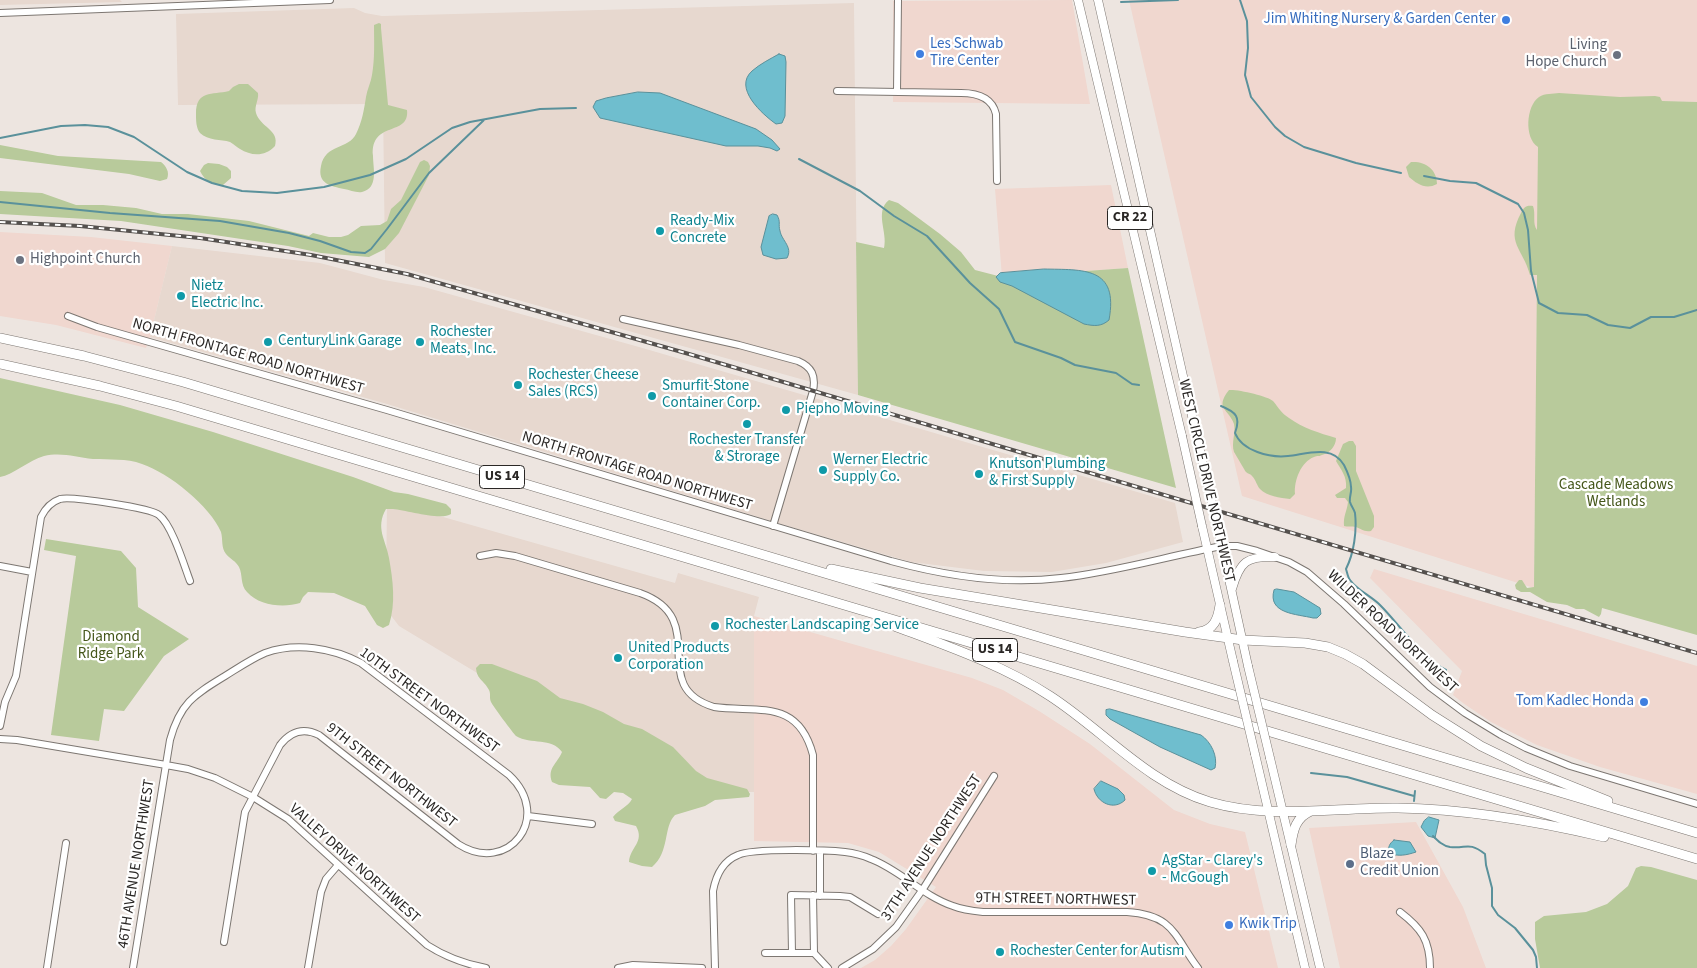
<!DOCTYPE html>
<style>
body{margin:0}
canvas{display:block;background:#ede5e0}
</style>
<canvas width="1697" height="968"></canvas>
<script>
const context = document.querySelector('canvas').getContext('2d');
context.lineJoin = 'round';
function fill(path, color) {
  context.fillStyle = color;
  context.fill(path, 'evenodd');
}
function stroke(path, color, width, dash) {
  context.strokeStyle = color;
  context.lineWidth = width;
  context.lineCap = dash ? 'butt' : 'round';
  context.setLineDash(dash || []);
  context.stroke(path);
}
function drawText(font, color, halo, rows, align = 'center') {
  context.font = font + ' "Source Sans 3",sans-serif';
  context.lineWidth = 4.5;
  context.setLineDash([]);
  context.textBaseline = 'middle';
  context.strokeStyle = halo;
  context.fillStyle = color;
  for (const [text, x, y, turn = 0] of rows) {
    context.save();
    context.translate(x, y);
    context.rotate((+turn || 0) * Math.PI / 180);
    context.textAlign = isNaN(turn) ? turn : align;
    if (halo) context.strokeText(text, 0, 0);
    context.fillText(text, 0, 0);
    context.restore();
  }
}
const commercial = new Path2D(`
 M 1072,0 L 1090,104 L 893,102 L 893,1 Z
 M 1129,0 L 1697,0 L 1697,102 L 1539,100 L 1534,588 L 1242,496 Z
 M 1111,185 L 1128,268 L 1002,277 L 995,189 Z
 M 0,232 L 91,237 L 172,246 L 150,337 L 146,348 L 56,325 L 0,316 Z
 M 1374,569 L 1697,666 L 1697,794 L 1600,767 L 1537,745 L 1491,722 L 1463,703 L 1453,695 L 1462,671 L 1370,578 Z
 M 754,616 L 972,678 L 1003,690 L 1039,711 L 1090,744 L 1174,810 L 1210,824 L 1245,832 L 1278,968 L 861,968 L 875,960 L 891,946 L 906,929 L 936,887 L 879,852 L 848,843 L 754,841 Z
 M 1416,822 L 1463,907 L 1486,968 L 1340,968 L 1309,828 Z`);
const built = new Path2D(`
 M 0,0 L 120,0 L 122,2 L 0,5 Z
 M 854,3 L 858,395 L 385,263 L 383,104 L 178,105 L 176,14 L 354,8 L 365,13 L 382,16 Z
 M 172,246 L 320,263 L 384,280 L 424,287 L 639,347 L 1175,503 L 1183,542 L 1106,563 L 1052,572 L 984,571 L 911,562 L 788,526 L 387,404 L 150,337 Z
 M 387,501 L 675,583 L 678,573 L 759,597 L 754,616 L 754,792 L 675,792 L 399,626 L 389,613 L 386,589 Z`);
const green = new Path2D(`
 M 379,23 L 381,24 L 381,28 L 388,105 L 407,110 C 410,137 370,120 373,156 C 373,168 379,188 362,192 C 356,193 350,190 344,189 C 331,186 317,184 321,166 C 325,144 349,149 356,134 C 362,122 364,110 366,97 C 367,90 371,82 372,75 C 375,58 374,42 374,25 Z
 M 239,84 L 248,84 L 258,93 C 259,100 254,106 256,113 C 260,127 280,130 275,146 C 265,157 251,156 240,149 C 236,147 234,144 230,142 C 221,139 208,141 200,133 C 196,128 196,120 196,114 C 196,90 212,95 229,91 L 233,87 Z
 M 1559,93 L 1620,97 L 1655,96 L 1660,97 L 1662,101 L 1697,102 L 1697,635 L 1602,608 L 1601,614 L 1599,617 L 1584,609 L 1576,609 L 1567,605 L 1547,602 L 1530,592 L 1521,592 L 1516,589 L 1515,585 L 1519,580 L 1522,580 L 1527,588 L 1534,587 L 1537,275 L 1530,275 C 1523,248 1505,243 1521,213 C 1524,207 1526,205 1533,206 C 1536,214 1532,224 1537,230 L 1538,147 C 1524,138 1526,106 1539,97 C 1545,93 1553,94 1559,93 Z
 M 0,145 L 58,156 L 161,162 C 166,166 170,172 167,179 L 160,181 L 129,174 L 0,158 Z
 M 424,160 L 428,162 L 430,166 L 429,175 L 399,233 L 385,249 L 369,257 L 321,253 L 288,246 L 121,221 L 0,214 L 0,191 L 42,193 L 76,205 L 103,205 L 136,208 L 162,214 L 188,214 L 249,221 L 309,236 L 313,233 L 329,237 L 341,237 L 348,235 L 361,226 L 380,225 L 387,221 L 391,209 L 401,200 L 420,162 Z
 M 1411,162 C 1425,161 1437,169 1437,184 C 1426,190 1417,184 1409,177 L 1406,167 Z
 M 208,163 L 219,164 L 227,167 L 231,171 L 231,178 L 223,185 C 212,185 205,181 200,171 L 204,165 Z
 M 889,200 L 898,203 L 940,234 L 961,252 L 975,270 L 1002,277 L 1128,268 L 1176,488 L 858,395 L 856,242 L 884,248 C 888,232 874,212 889,200 Z
 M 0,378 L 120,405 L 213,432 L 353,477 L 394,492 L 408,494 L 446,504 L 451,509 L 451,514 C 441,521 406,510 393,509 L 386,509 C 375,528 386,540 389,558 C 393,581 396,603 389,625 L 383,628 L 377,625 L 365,606 L 334,593 L 308,592 L 303,597 L 300,603 C 284,608 259,606 247,592 C 240,585 243,575 239,567 C 236,561 230,559 226,554 C 221,548 223,539 221,532 C 210,506 169,473 142,464 C 126,458 110,460 93,459 C 76,457 61,452 44,456 C 29,460 13,475 0,477 Z
 M 1229,390 C 1237,389 1268,396 1273,401 C 1279,408 1281,413 1289,418 C 1303,428 1319,433 1336,438 C 1336,446 1330,453 1322,455 C 1318,457 1318,455 1314,457 C 1301,462 1294,480 1295,494 L 1290,499 C 1280,498 1267,496 1260,489 C 1257,486 1256,480 1252,476 C 1251,474 1248,474 1246,472 C 1245,471 1235,453 1234,452 C 1231,443 1236,433 1234,424 C 1229,409 1214,409 1229,390 Z
 M 1349,441 L 1353,441 L 1356,446 L 1356,471 L 1374,516 L 1374,527 L 1371,531 C 1363,532 1362,529 1356,527 C 1352,526 1347,527 1344,526 C 1343,516 1347,511 1348,502 L 1345,498 L 1337,498 L 1335,495 L 1346,488 C 1347,476 1341,470 1336,461 L 1343,444 Z
 M 46,539 L 121,551 L 136,568 L 138,607 L 189,639 L 164,656 L 124,711 L 104,709 L 99,741 L 51,735 L 76,556 L 44,550 Z
 M 480,664 L 492,664 L 537,681 L 560,698 L 583,704 L 603,712 L 624,724 L 642,729 L 673,747 L 696,771 L 707,778 L 747,789 L 750,794 L 749,797 L 715,800 L 705,806 L 675,815 C 663,827 670,852 652,867 L 642,866 L 629,862 C 630,847 645,842 636,826 L 615,821 L 613,817 C 619,809 628,807 632,799 L 623,793 L 614,792 L 606,799 L 600,798 L 590,787 L 559,785 L 552,782 C 547,768 557,764 562,752 C 552,737 531,745 516,736 C 514,734 492,705 491,702 C 489,698 491,694 489,690 C 484,680 477,680 476,668 Z
 M 1641,866 L 1651,867 L 1697,880 L 1697,968 L 1540,968 L 1535,939 L 1535,922 L 1544,916 L 1586,912 L 1607,904 L 1628,886 L 1636,868 Z`);
const water = new Path2D(`
 M 779,54 L 785,56 L 786,62 L 785,116 L 782,123 L 776,124 C 762,114 733,88 752,71 C 760,64 770,59 779,54 Z
 M 638,92 L 660,93 L 756,129 L 772,140 L 780,149 L 777,151 L 770,148 L 758,146 L 726,146 L 600,118 L 593,107 L 596,101 L 606,98 Z
 M 773,214 L 777,215 C 781,222 778,224 780,231 C 782,241 793,247 787,258 L 776,259 L 763,255 L 761,247 L 769,216 Z
 M 1044,269 C 1083,270 1119,266 1109,320 C 1101,327 1094,326 1084,324 L 1012,286 L 1000,282 L 996,277 L 1000,273 Z
 M 1277,589 L 1294,592 L 1320,608 L 1321,614 L 1317,618 L 1313,618 C 1297,614 1267,614 1274,590 Z
 M 1110,709 L 1201,735 C 1211,742 1218,756 1215,768 L 1211,770 L 1160,747 L 1110,719 L 1106,715 L 1106,710 Z
 M 1101,781 L 1118,789 L 1124,795 L 1125,800 C 1114,811 1097,803 1094,789 Z
 M 1429,817 L 1439,820 L 1435,838 L 1428,836 L 1421,827 L 1424,821 Z
 M 1394,840 L 1410,842 L 1416,852 C 1407,855 1398,857 1389,853 C 1388,847 1389,844 1394,840 Z`);
const stream = new Path2D(`
 M 1240,0 L 1247,21 L 1248,48 L 1245,75 L 1251,97 L 1275,127 L 1285,136 L 1304,147 L 1356,163 L 1401,173
 M 1121,2 L 1178,0
 M 0,138 L 61,126 L 85,125 L 108,127 L 134,137 L 187,172 L 212,183 L 242,191 L 277,193 L 324,187 L 370,175 L 406,159 L 452,128 L 470,122 L 540,109 L 576,108
 M 799,159 L 860,191 L 894,216 L 927,236 L 970,283 L 999,309 L 1015,342 L 1061,358 L 1075,365 L 1116,373 L 1132,384 L 1139,385
 M 1424,176 L 1450,181 L 1476,183 L 1518,204 L 1524,213 L 1528,230 L 1531,271 L 1539,303 L 1558,313 L 1587,315 L 1608,325 L 1630,328 L 1651,317 L 1674,317 L 1697,310
 M 0,202 L 110,213 L 220,221 L 289,233 L 320,241 L 351,252 L 365,253 L 371,249 L 387,229 L 429,173 L 484,120
 M 1221,406 C 1236,412 1241,417 1235,433 C 1242,451 1270,458 1288,456 C 1307,454 1332,444 1344,465 C 1347,471 1351,481 1351,487 C 1352,492 1349,497 1350,502 C 1351,506 1354,509 1355,513 C 1357,531 1354,553 1346,569 C 1347,572 1348,578 1350,580 C 1357,590 1371,596 1380,605 C 1402,627 1418,655 1446,670
 M 1311,773 L 1347,777 L 1414,796
 M 1414,801 L 1415,791
 M 1433,836 C 1438,841 1443,846 1450,847 C 1467,849 1468,841 1485,854 L 1486,865 L 1492,888 L 1492,906 L 1498,915 L 1515,928 L 1533,950 L 1536,957 L 1537,968`);
const minor = new Path2D(`
 M 0,13 L 330,0
 M 837,91 L 961,93 C 976,93 992,97 996,114 L 997,181
 M 897,92 L 898,0
 M 68,316 L 97,327 L 387,410 L 891,561 C 946,576 1004,585 1061,578 C 1115,572 1168,556 1222,546 L 1237,546 L 1257,551 L 1289,562 L 1307,572 L 1344,604 L 1430,687 L 1465,713 L 1501,735 L 1526,748 L 1570,766 L 1697,804
 M 623,319 L 739,345 L 798,361 C 812,367 816,376 813,391 L 773,526
 M 480,556 L 496,553 L 515,556 L 640,593 C 713,619 645,686 714,707 C 758,713 798,698 813,755 L 813,851
 M 0,566 L 32,572
 M 0,726 L 5,702 L 16,676 L 41,517 C 45,509 51,502 60,499 C 71,496 151,508 159,515 C 172,525 184,565 190,581
 M 0,739 L 17,740 L 166,765 L 188,769 L 215,778 L 253,797 L 288,819 L 427,945 C 444,956 465,964 486,968
 M 528,816 L 592,824
 M 820,851 L 820,896
 M 813,895 L 814,953
 M 1400,912 C 1421,928 1430,940 1430,968
 M 765,953 L 814,953 L 828,968
 M 792,953 L 791,895 L 840,896 L 850,897 L 878,914
 M 47,968 L 66,843
 M 133,968 L 170,740 C 180,703 194,695 225,676 C 238,668 251,659 265,653 C 296,642 333,648 361,663 L 509,775 C 554,817 508,876 458,844 L 319,735 C 303,727 290,732 280,745 L 245,812 L 224,942
 M 308,968 L 321,892 L 326,879 L 338,865
 M 618,968 L 633,965 L 702,968
 M 715,968 L 713,891 C 716,875 723,861 738,855 C 753,848 826,850 845,852 C 854,853 862,855 871,859 C 900,870 923,896 953,906 C 963,910 973,911 983,912 L 1127,912 C 1174,915 1174,936 1198,968
 M 842,968 L 873,949 L 896,927 L 923,889 L 994,776`);
const major = new Path2D(`
 M 1078,0 L 1182,436
 M 1098,0 L 1197,438
 M 1202,526 L 1233,661
 M 1218,529 L 1248,666
 M 1232,589 C 1240,561 1247,556 1275,557
 M 1255,754 L 1305,968
 M 1270,758 L 1320,968`);
const highway = new Path2D(`
 M 0,338 L 84,356 L 183,382 L 1697,833
 M 0,364 L 100,386 L 176,406 L 1697,859
 M 831,569 L 920,588 L 1185,632 L 1243,640 L 1305,643 L 1328,647 L 1345,654 L 1363,664 L 1432,715 L 1481,746 L 1526,768 L 1608,801
 M 889,624 C 944,645 1001,664 1050,696 C 1104,731 1147,783 1210,802 C 1271,820 1336,807 1398,808 C 1468,809 1536,821 1604,837
 M 1199,632 C 1214,630 1218,619 1220,605
 M 1291,845 C 1293,830 1296,817 1311,811`);
const rail = new Path2D(`
 M 0,222 L 80,226 L 200,238 L 311,255 L 407,274 L 689,354 L 1697,653`);
const majorBridge = new Path2D(`
 M 1182,436 L 1202,526
 M 1197,438 L 1218,529
 M 1233,661 L 1255,754
 M 1248,666 L 1270,758`);
const markers = [
 [1506,20,5,"#3f7fe0"],
 [920,54,5,"#3f7fe0"],
 [1617,55,5,"#6b7280"],
 [660,231,5,"#0f9aa8"],
 [20,260,5,"#6b7280"],
 [181,296,5,"#0f9aa8"],
 [268,342,5,"#0f9aa8"],
 [420,342,5,"#0f9aa8"],
 [518,385,5,"#0f9aa8"],
 [652,396,5,"#0f9aa8"],
 [786,410,5,"#0f9aa8"],
 [747,424,5,"#0f9aa8"],
 [823,470,5,"#0f9aa8"],
 [979,474,5,"#0f9aa8"],
 [715,626,5,"#0f9aa8"],
 [618,658,5,"#0f9aa8"],
 [1644,702,5,"#3f7fe0"],
 [1350,864,5,"#5c6f8a"],
 [1152,871,5,"#0f9aa8"],
 [1229,925,5,"#3f7fe0"],
 [1000,952,5,"#0f9aa8"]
];
const shields = [
 [1130,218,45],
 [502,477,45],
 [995,650,45]
];
const shieldNames = [
 ["CR 22",1130,218],
 ["US 14",502,477],
 ["US 14",995,650]
];
const shopNames = [
 ["Jim Whiting Nursery & Garden Center",1496,20],
 ["Les Schwab",930,45,"left"],
 ["Tire Center",930,62,"left"],
 ["Tom Kadlec Honda",1634,702],
 ["Kwik Trip",1239,925,"left"]
];
const worshipNames = [
 ["Living",1607,46],
 ["Hope Church",1607,63],
 ["Highpoint Church",30,260,"left"]
];
const cultureNames = [
 ["Ready-Mix",670,222],
 ["Concrete",670,239],
 ["Nietz",191,287],
 ["Electric Inc.",191,304],
 ["Rochester",430,333],
 ["Meats, Inc.",430,350],
 ["CenturyLink Garage",278,342],
 ["Rochester Cheese",528,376],
 ["Sales (RCS)",528,393],
 ["Smurfit-Stone",662,387],
 ["Container Corp.",662,404],
 ["Piepho Moving",796,410],
 ["Rochester Transfer",747,441,"center"],
 ["& Strorage",747,458,"center"],
 ["Werner Electric",833,461],
 ["Supply Co.",833,478],
 ["Knutson Plumbing",989,465],
 ["& First Supply",989,482],
 ["Rochester Landscaping Service",725,626],
 ["United Products",628,649],
 ["Corporation",628,666],
 ["AgStar - Clarey's",1162,862],
 ["- McGough",1162,879],
 ["Rochester Center for Autism",1010,952]
];
const streetNames = [
 ["NORTH FRONTAGE ROAD NORTHWEST",248,357,16],
 ["NORTH FRONTAGE ROAD NORTHWEST",637,472,17],
 ["WEST CIRCLE DRIVE NORTHWEST",1206,481,77],
 ["WILDER ROAD NORTHWEST",1392,632,43],
 ["10TH STREET NORTHWEST",429,701,36],
 ["9TH STREET NORTHWEST",391,776,38],
 ["37TH AVENUE NORTHWEST",932,848,-57],
 ["46TH AVENUE NORTHWEST",137,864,-81],
 ["VALLEY DRIVE NORTHWEST",354,864,42],
 ["9TH STREET NORTHWEST",1056,900,1]
];
const parkNames = [
 ["Cascade Meadows",1616,486],
 ["Wetlands",1616,503],
 ["Diamond",111,638],
 ["Ridge Park",111,655]
];
const serviceNames = [
 ["Blaze",1360,855],
 ["Credit Union",1360,872]
];
fill(commercial, '#f0d7cf');
fill(built, '#e7d8cf');
fill(green, '#b8ca9b');
fill(water, '#6fbece');
stroke(water, '#5a919b', 1);
stroke(stream, '#5a919b', 2);
stroke(minor, '#7d7772', 8);
stroke(major, '#7d7772', 9);
stroke(highway, '#7d7772', 10);
stroke(minor, '#fff', 6);
stroke(major, '#fff', 8);
stroke(highway, '#fff', 9);
stroke(rail, '#55514e', 4);
stroke(rail, '#fff', 2, [5.5]);
stroke(majorBridge, '#7d7772', 9, []);
stroke(majorBridge, '#fff', 8);
for (const [x, y, r, color] of markers) {
  const dot = new Path2D();
  dot.arc(x, y, r, 0, 2 * Math.PI);
  context.fillStyle = color;
  context.fill(dot);
  stroke(dot, '#fff', 2);
}
for (const [x, y, w] of shields) {
  const box = new Path2D();
  box.roundRect(x - w / 2, y - 11.5, w, 23, 4);
  context.fillStyle = '#fff';
  context.fill(box);
  stroke(box, '#2a2725', 1);
}
drawText('bold 14px', '#2a2725', null, shieldNames);
drawText('15px', '#366cbe', '#fff', shopNames, 'right');
drawText('15px', '#5b616d', '#fff', worshipNames, 'right');
drawText('15px', '#0d838f', '#fff', cultureNames, 'left');
drawText('15px', '#2a2725', '#fff', streetNames);
drawText('15px', '#445619', '#fff', parkNames);
drawText('15px', '#4e5e75', '#fff', serviceNames, 'left');
</script>
